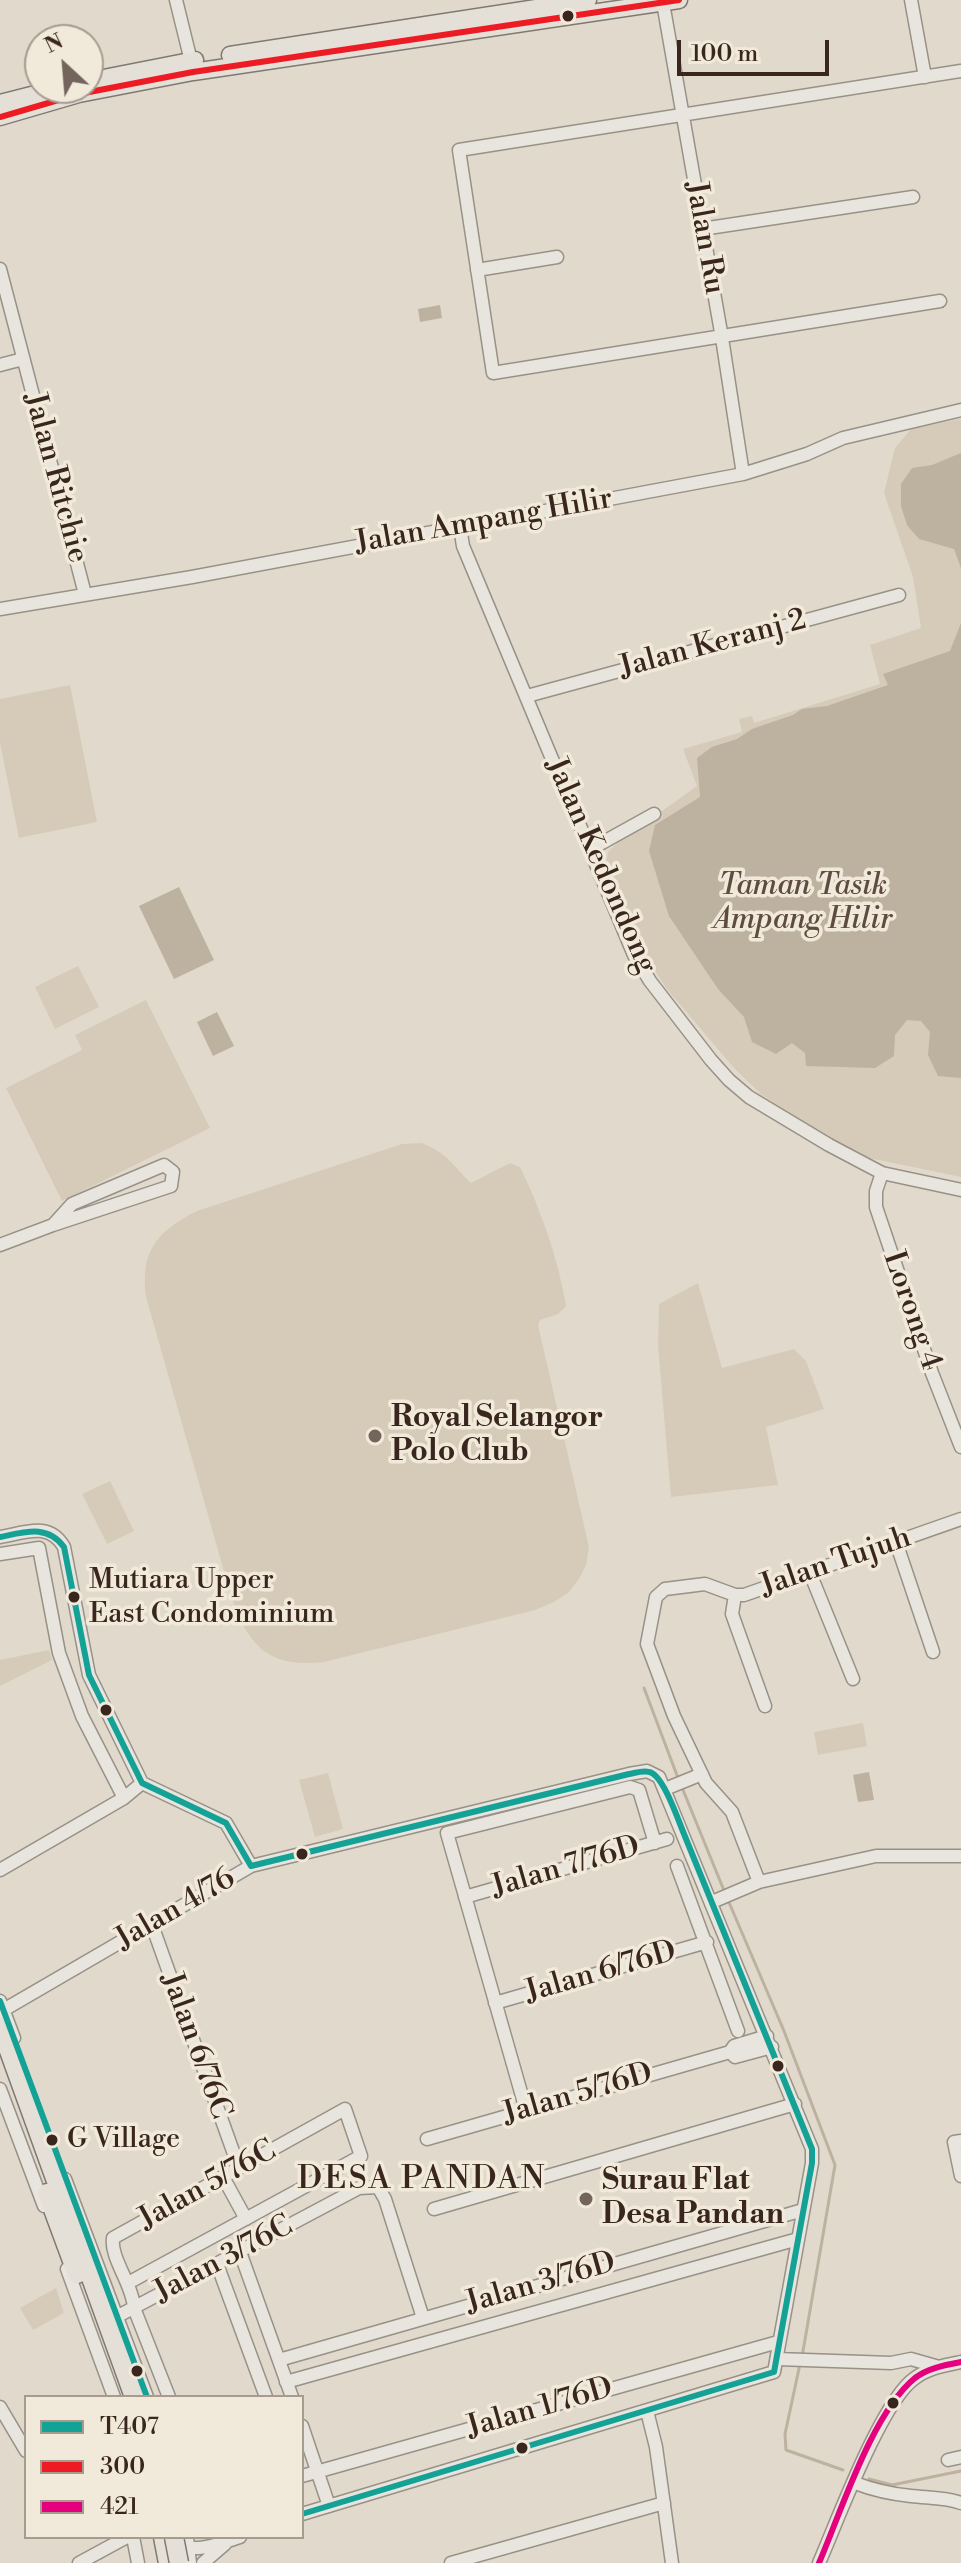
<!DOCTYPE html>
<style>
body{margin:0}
#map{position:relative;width:961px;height:2563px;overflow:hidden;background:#e1dacc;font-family:"Libre Bodoni",serif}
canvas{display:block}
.legend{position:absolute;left:24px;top:2395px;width:280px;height:144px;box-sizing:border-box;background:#f1e9d9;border:2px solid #a79b8f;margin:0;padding:10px 14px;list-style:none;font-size:24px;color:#39261f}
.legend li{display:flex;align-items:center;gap:16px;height:40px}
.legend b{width:40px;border:2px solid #a79b8f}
.north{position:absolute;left:24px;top:24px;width:80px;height:80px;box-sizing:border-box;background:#f1e9d9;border:2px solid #a79b8f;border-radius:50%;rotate:334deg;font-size:22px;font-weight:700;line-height:32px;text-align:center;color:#39261f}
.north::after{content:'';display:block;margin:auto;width:28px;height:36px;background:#74655c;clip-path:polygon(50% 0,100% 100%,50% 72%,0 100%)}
.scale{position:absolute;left:677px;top:40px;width:152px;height:36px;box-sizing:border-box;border:4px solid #39261f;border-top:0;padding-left:10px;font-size:24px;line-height:28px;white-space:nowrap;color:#39261f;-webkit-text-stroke:6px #f1e9d9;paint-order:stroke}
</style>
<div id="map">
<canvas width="961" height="2563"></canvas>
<ul class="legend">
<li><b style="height:10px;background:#14a297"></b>T407</li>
<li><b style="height:10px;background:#ed1b24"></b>300</li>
<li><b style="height:10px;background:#e5007d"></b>421</li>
</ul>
<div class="north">N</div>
<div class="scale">100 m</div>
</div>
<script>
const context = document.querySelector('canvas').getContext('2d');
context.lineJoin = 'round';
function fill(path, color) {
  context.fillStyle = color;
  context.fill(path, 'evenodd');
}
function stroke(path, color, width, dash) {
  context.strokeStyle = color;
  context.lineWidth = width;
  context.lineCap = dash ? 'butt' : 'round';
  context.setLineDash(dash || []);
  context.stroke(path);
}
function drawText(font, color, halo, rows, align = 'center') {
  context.font = font + ' "Libre Bodoni",serif';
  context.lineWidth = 7;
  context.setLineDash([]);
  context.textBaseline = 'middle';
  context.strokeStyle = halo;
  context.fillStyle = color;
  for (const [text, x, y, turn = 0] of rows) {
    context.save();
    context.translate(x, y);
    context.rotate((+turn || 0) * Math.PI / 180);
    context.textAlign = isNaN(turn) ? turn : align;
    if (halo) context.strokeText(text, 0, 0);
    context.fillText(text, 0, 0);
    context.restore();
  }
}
const green = new Path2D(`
 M 961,419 L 961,1177 L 869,1158 L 817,1131 L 762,1095 L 734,1068 L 666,988 L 637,942 L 606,863 L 608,852 L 616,844 L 697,786 L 683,749 L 742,732 L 739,719 L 752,716 L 754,723 L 880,684 L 870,645 L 921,628 L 913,577 L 884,493 L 895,448 L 912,428 Z
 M 70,685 L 97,822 L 19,838 L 0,743 L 0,699 Z
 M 78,966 L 99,1007 L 55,1029 L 35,987 Z
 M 146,1000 L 210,1128 L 62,1201 L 6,1088 L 82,1050 L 75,1035 Z
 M 422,1143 C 450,1155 451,1164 471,1183 L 510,1163 L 520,1167 C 541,1210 558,1258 566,1306 L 558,1314 L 540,1320 L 538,1325 L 589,1547 L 586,1565 L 579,1579 L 568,1593 L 552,1603 L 535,1610 L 324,1662 C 268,1668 249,1647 231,1596 L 146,1297 C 140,1251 157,1231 197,1211 L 402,1144 Z
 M 698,1283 L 722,1368 L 794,1349 L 806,1361 L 824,1409 L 766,1427 L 778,1485 L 671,1497 L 658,1346 L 659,1304 Z
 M 110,1481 L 134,1531 L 107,1544 L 82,1494 Z
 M 49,1650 L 52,1660 L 0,1686 L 0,1660 Z
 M 863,1723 L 867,1746 L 818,1755 L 814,1732 Z
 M 328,1773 L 343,1829 L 315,1837 L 299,1780 Z
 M 56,2288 L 64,2313 L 33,2330 L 20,2308 Z`);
const water = new Path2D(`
 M 440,305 L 442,318 L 420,322 L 418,309 Z
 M 961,453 L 961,568 L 954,549 L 919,539 L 907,525 L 901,506 L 901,484 L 912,468 L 932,465 Z
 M 961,623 L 961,1078 L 938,1076 L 928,1055 L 930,1032 L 921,1021 L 907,1020 L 895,1035 L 894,1056 L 875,1068 L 806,1066 L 805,1053 L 792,1043 L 776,1054 L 752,1042 L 744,1017 L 718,989 L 669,916 L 649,851 L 655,825 L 700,797 L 697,758 L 712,747 L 737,739 L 752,729 L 793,715 L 802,709 L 827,706 L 888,685 L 883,674 L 950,651 Z
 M 179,887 L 214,960 L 174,979 L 139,906 Z
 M 217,1012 L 234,1046 L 213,1056 L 197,1022 Z
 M 869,1772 L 874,1800 L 858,1802 L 853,1775 Z`);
const stream = new Path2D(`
 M 644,1688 L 678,1778
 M 681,1785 L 725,1893
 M 728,1900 L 784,2031 L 835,2165 L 802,2357
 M 800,2364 L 785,2434 L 786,2450 L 843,2470
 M 869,2479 L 892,2485 L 961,2471`);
const minor = new Path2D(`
 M 176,0 L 191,61
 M 911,0 L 925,77
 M 663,3 L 722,338 L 743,474
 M 702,229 L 913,197
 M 0,269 L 85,594
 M 477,270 L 557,257
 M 940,301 L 493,373 L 459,150 L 961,71
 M 0,365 L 23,359
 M 460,527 L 463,546 L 634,955 L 650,981 L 711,1060 L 729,1080 L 749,1097 L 829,1145 L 882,1173 L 961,1190
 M 0,609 L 192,577 L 743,474 L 807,454 L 843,438 L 961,410
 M 527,696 L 899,595
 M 591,849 L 654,814
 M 882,1173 L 876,1191 L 876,1207 L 932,1373 L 961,1447
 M 0,1245 L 53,1225 L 171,1186 L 173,1172 L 164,1165 L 72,1204 L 53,1225
 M 0,1537 C 25,1533 49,1521 64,1547 L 89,1675 L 142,1783 L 226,1823 L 251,1866
 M 896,1542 L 933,1652
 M 0,1554 L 39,1548 L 59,1653 L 82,1716 L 124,1798
 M 810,1573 L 853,1679
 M 735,1595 L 732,1614 L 765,1706
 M 665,1789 L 702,1774
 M 677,1866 L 738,2031
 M 0,1870 L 124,1798 L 142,1783
 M 759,1882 L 732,1812 L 706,1783 L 674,1716 L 647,1644 L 656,1597 L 665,1589 L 705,1584 L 735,1595 L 744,1595 L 961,1519
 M 465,1897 L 667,1839
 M 712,1902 L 759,1882 L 876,1856 L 961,1856
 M 152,1925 L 239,2168
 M 0,2001 L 14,2038
 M 495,2003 L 707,1942
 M 0,2012 L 251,1866 L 629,1774 L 647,1771 L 659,1777 L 812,2149 L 812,2163 L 774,2372 L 302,2514
 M 767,2036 L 734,2046 L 730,2052 L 735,2057 L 772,2047
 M 0,2089 L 44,2206
 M 526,2110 L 447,1833 L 630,1787 L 639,1790 L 655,1843
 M 427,2139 L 730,2052
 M 961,2141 L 954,2142 L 961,2176
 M 223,2177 L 246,2219
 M 65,2179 L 147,2397
 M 434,2209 L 795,2104
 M 240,2252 L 292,2397
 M 217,2264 L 266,2397
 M 67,2269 L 114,2397
 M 128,2283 L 361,2156 L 345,2109 L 113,2238 C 110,2258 133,2285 134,2308 L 169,2397
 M 118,2316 L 359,2188 L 378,2187 L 385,2199 L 423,2318
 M 777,2359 L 891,2363 L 911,2359 L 939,2367
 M 279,2360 L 803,2210
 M 286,2382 L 798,2239
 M 0,2407 L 26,2451
 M 647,2411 L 656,2447 L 672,2563
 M 302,2426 L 329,2506
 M 948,2460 L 961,2457
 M 302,2476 L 778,2342
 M 855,2483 C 873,2490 891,2494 911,2496 C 928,2498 944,2497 961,2503
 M 133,2537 L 138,2563
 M 187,2537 L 190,2563
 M 171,2539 C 191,2557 217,2544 240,2537
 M 79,2563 L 127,2537
 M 203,2563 L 225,2544
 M 451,2563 L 664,2503
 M 819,2563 C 837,2522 882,2400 915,2378 C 928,2368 946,2365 961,2362`);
const major = new Path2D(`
 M 230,55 L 588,0
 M 88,81 L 195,60
 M 0,103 L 59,88
 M 0,117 L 79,94 L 193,72 L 679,0`);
const highway = new Path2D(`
 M 0,2026 L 134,2397
 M 47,2193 L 77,2274
 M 163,2537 L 168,2563`);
const highwayBridge = new Path2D(`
 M 174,2537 L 179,2563`);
const bus1 = new Path2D(`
 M 0,1537 C 25,1532 47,1524 64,1547 L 89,1675 L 142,1783 L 226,1823 L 251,1866 L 629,1774 C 635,1773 643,1770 649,1772 C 663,1774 678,1820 684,1834 L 812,2149 L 812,2163 L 774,2372 L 302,2514
 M 0,2001 L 147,2397`);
const bus2 = new Path2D(`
 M 0,117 L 79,94 L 193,72 L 679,0`);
const bus3 = new Path2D(`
 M 819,2563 C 841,2512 872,2413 915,2378 C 928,2368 945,2365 961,2362`);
const markers = [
 [568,16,7,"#39261f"],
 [375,1436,8,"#74655c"],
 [74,1597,7,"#39261f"],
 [106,1710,7,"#39261f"],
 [302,1854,7,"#39261f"],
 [778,2066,7,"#39261f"],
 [52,2140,7,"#39261f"],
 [586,2199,8,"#74655c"],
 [137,2371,7,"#39261f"],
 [893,2403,7,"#39261f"],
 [522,2448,7,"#39261f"]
];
const busNames = [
 ["Mutiara Upper",89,1581],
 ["East Condominium",89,1615],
 ["G Village",67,2140]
];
const streetNames = [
 ["Jalan Ru",704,238,80],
 ["Jalan Ritchie",55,478,75],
 ["Jalan Ampang Hilir",484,522,-10],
 ["Jalan Keranj 2",713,645,-15],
 ["Jalan Kedondong",600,866,66],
 ["Lorong 4",911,1311,71],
 ["Jalan Tujuh",836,1563,-19],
 ["Jalan 7/76D",566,1868,-16],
 ["Jalan 4/76",176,1910,-30],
 ["Jalan 6/76D",601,1973,-16],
 ["Jalan 6/76C",195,2046,70],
 ["Jalan 5/76D",578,2095,-16],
 ["Jalan 5/76C",208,2186,-29],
 ["Jalan 3/76C",224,2260,-28],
 ["Jalan 3/76D",541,2284,-16],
 ["Jalan 1/76D",540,2409,-16]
];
const parkNames = [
 ["Taman Tasik",803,887],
 ["Ampang Hilir",803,921]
];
const poiNames = [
 ["Royal Selangor",391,1419],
 ["Polo Club",391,1453],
 ["Surau Flat",602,2182],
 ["Desa Pandan",602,2216]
];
const neighbourhoodNames = [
 ["DESA PANDAN",422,2180]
];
fill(green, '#d5cbb8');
fill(water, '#bdb19f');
stroke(stream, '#bdb19f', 3);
stroke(minor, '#989188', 15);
stroke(major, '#807971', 19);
stroke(highway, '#807971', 21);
stroke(minor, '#e8e4de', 12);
stroke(major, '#e4e0d8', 16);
stroke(highway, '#e4e0d8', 18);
stroke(highwayBridge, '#807971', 21, []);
stroke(highwayBridge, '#e4e0d8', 18);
stroke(bus1, '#14a297', 6);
stroke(bus2, '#ed1b24', 6);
stroke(bus3, '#e5007d', 6);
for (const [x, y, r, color] of markers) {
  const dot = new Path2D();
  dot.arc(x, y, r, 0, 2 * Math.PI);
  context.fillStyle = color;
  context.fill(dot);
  stroke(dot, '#f1e9d9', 3);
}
drawText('28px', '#39261f', '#f1e9d9', busNames, 'left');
drawText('30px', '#39261f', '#f1e9d9', streetNames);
drawText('italic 30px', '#5e4c41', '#f1e9d9', parkNames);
drawText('bold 30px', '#39261f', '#f1e9d9', poiNames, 'left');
context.letterSpacing = '2px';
drawText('32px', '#39261f', '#f1e9d9', neighbourhoodNames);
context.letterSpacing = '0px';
</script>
